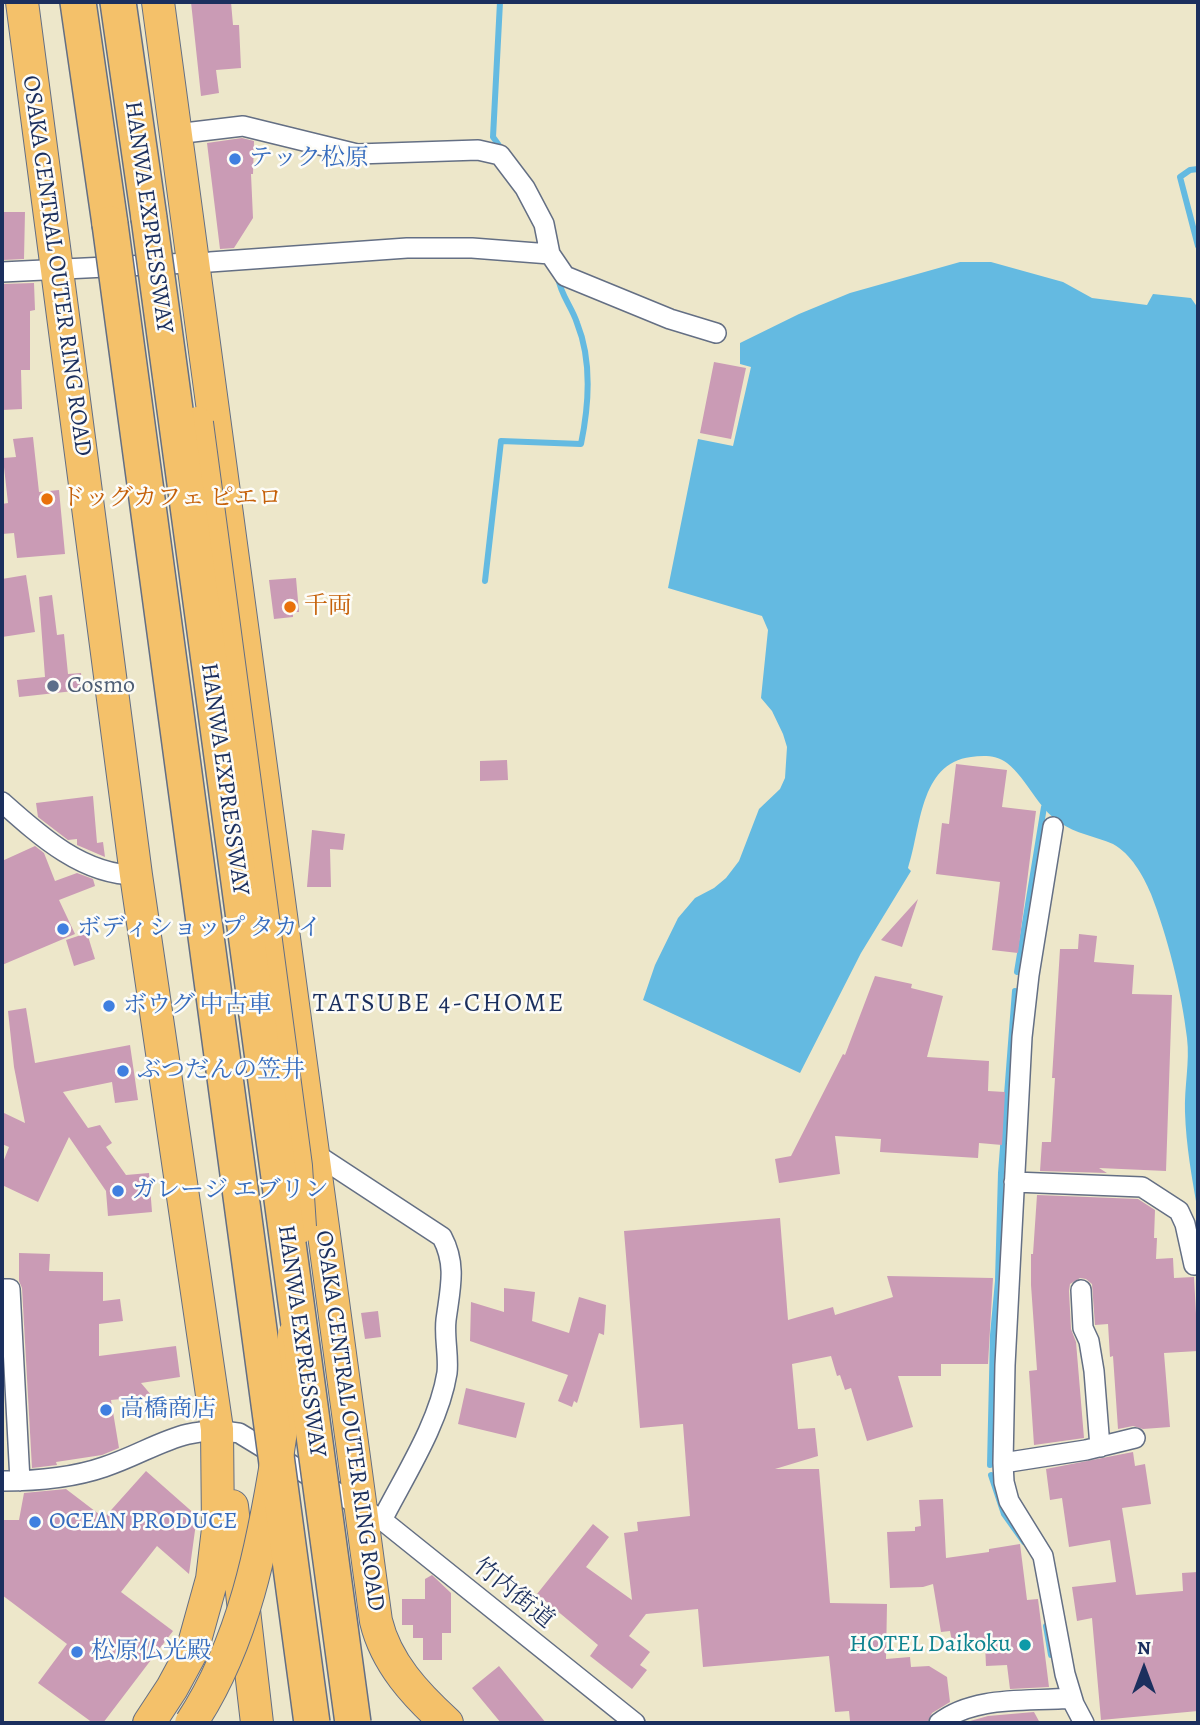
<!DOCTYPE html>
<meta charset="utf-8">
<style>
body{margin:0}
#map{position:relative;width:1200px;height:1725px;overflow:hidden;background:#ede7ca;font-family:Alegreya,serif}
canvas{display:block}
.frame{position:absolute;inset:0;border:4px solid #1b2f5e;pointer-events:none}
.north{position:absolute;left:1109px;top:1634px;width:70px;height:70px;-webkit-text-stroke:5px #fdfcf7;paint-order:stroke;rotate:0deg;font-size:19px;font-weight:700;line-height:28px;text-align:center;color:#1b2f5e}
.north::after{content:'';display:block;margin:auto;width:24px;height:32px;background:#1b2f5e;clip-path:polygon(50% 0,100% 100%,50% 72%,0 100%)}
</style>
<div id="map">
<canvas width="1200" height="1725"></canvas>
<div class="frame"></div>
<div class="north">N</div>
</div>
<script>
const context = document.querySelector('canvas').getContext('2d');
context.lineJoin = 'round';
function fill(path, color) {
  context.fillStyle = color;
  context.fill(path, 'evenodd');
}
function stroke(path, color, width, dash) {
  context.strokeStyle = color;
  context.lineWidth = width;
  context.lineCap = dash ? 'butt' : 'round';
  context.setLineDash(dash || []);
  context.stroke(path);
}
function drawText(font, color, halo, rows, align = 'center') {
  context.font = font + ' Alegreya,"Noto Serif JP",serif';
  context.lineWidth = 5;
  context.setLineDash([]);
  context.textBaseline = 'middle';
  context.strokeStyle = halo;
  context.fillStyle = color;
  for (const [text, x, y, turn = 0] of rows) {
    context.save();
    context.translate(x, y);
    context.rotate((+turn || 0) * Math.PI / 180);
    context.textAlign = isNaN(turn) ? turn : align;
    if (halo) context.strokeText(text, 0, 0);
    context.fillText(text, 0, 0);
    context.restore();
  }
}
const water = new Path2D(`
 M 960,262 L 991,262 L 1063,282 L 1092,298 L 1147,305 L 1153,294 L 1191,298 L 1198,308 L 1198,1212 C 1192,1179 1186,1145 1185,1112 C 1184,1087 1190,1062 1187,1038 C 1182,993 1167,935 1151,894 C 1143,875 1131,854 1113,844 C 1095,836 1076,834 1059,822 C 1037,807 1028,780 1007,763 C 997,755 983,755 971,757 C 919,763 921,830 908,868 L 911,871 L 861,953 L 800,1073 L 643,1000 L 655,965 L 678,918 L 695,898 L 714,888 L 726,878 L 739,861 L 759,809 L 780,789 L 785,778 L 787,747 L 783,734 L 772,711 L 761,698 L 768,630 L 762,616 L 668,588 L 698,439 L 733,446 L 751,367 L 740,364 L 740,343 L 799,314 L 850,293 Z`);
const stream = new Path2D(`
 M 500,2 L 493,137 L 503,151
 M 1198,169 L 1190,170 L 1180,177 L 1198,246
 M 485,581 L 501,441 L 581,444 C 589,405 592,360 577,323 C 572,307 560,294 558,277
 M 1017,972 L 1044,807
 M 990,1465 L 993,1335 L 998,1281 L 1001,1173 L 1015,991
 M 991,1475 L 1004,1514 L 1024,1542
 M 1046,1626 L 1051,1655`);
const building = new Path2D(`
 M 191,2 L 231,2 L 233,25 L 239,25 L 241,68 L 216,70 L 219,93 L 201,96 Z
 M 242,138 L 254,141 L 253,174 L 251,174 L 253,218 L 234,248 L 220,249 L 207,143 Z
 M 4,212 L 25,212 L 24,259 L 3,260 Z
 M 34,283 L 35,310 L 30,311 L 30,370 L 21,370 L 22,409 L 2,410 L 2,284 Z
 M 714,362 L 746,368 L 731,439 L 700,433 Z
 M 33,437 L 39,492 L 59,490 L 65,554 L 17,558 L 14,533 L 2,534 L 2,504 L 8,503 L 3,458 L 16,457 L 13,439 Z
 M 26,575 L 35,632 L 2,637 L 2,579 Z
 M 296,578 L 299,612 L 293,612 L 293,617 L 274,619 L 269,580 Z
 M 52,595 L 57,635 L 64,634 L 68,674 L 81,673 L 83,690 L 19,697 L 17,680 L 45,677 L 39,597 Z
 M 507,760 L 508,780 L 480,781 L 480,761 Z
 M 956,764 L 1007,770 L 1002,807 L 1036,811 L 1018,953 L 992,950 L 1000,882 L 936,874 L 942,823 L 949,824 Z
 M 93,796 L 97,843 L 103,842 L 105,857 L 77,845 L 77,839 L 68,840 L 38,817 L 36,803 Z
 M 312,830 L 345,834 L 343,850 L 330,849 L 331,887 L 307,887 Z
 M 35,846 L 44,853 L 55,881 L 77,873 L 93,879 L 95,886 L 59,900 L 75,934 L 2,965 L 2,861 Z
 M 918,899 L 902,947 L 881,940 Z
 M 87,933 L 95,959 L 74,966 L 66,940 Z
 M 1079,934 L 1097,936 L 1094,962 L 1134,965 L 1132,994 L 1172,995 L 1166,1171 L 1099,1168 L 1107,1173 L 1040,1171 L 1042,1142 L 1051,1142 L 1055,1078 L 1052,1078 L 1060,949 L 1078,949 Z
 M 875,976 L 912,984 L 911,988 L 943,996 L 927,1057 L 989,1061 L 988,1091 L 1005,1092 L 1002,1145 L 979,1143 L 978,1158 L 880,1152 L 881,1139 L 835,1136 L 840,1174 L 779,1183 L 775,1159 L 791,1156 L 843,1054 L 845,1055 Z
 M 26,1008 L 35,1063 L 130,1045 L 138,1100 L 115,1103 L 112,1082 L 63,1092 L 88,1128 L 100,1125 L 112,1143 L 106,1147 L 126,1175 L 149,1173 L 152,1212 L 108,1216 L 106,1191 L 69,1137 L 38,1202 L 2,1185 L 2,1165 L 9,1147 L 2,1144 L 2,1112 L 25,1123 L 14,1067 L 8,1011 Z
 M 1037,1195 L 1138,1199 L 1155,1210 L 1154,1238 L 1157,1238 L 1156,1259 L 1173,1258 L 1174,1278 L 1194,1277 L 1198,1351 L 1164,1353 L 1170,1427 L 1143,1429 L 1133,1426 L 1118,1429 L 1113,1356 L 1110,1357 L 1108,1324 L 1095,1325 L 1092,1284 L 1086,1279 L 1080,1278 L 1070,1284 L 1069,1291 L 1071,1329 L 1076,1342 L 1084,1438 L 1034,1445 L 1029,1371 L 1037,1370 L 1031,1285 L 1031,1254 L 1033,1254 Z
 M 780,1218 L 788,1320 L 833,1307 L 835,1315 L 893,1297 L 887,1276 L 993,1278 L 988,1364 L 941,1364 L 941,1376 L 898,1376 L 913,1427 L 867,1441 L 851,1388 L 845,1390 L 840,1375 L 837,1376 L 831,1356 L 792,1364 L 798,1429 L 815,1428 L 818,1456 L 775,1469 L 819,1469 L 830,1603 L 887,1604 L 886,1659 L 910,1657 L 911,1667 L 929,1666 L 947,1677 L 950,1702 L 932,1713 L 927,1723 L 850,1721 L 849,1711 L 835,1712 L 829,1656 L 703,1667 L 698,1609 L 646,1614 L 629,1636 L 650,1652 L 640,1665 L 647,1670 L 632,1689 L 590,1656 L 598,1645 L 537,1594 L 593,1524 L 609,1537 L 586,1567 L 632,1600 L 624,1533 L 638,1531 L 637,1522 L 690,1516 L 683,1424 L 640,1428 L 624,1231 Z
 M 19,1253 L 50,1254 L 49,1271 L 103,1272 L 103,1301 L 120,1299 L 123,1321 L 99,1324 L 99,1356 L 176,1346 L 180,1377 L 141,1383 L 152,1396 L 111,1400 L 119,1448 L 102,1455 L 56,1462 L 57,1465 L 32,1468 L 22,1288 L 19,1281 Z
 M 504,1288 L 535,1292 L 532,1321 L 569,1333 L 579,1297 L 606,1305 L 604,1335 L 599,1333 L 577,1403 L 574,1401 L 572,1407 L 558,1401 L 568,1375 L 470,1341 L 471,1302 L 504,1312 Z
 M 378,1311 L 381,1337 L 365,1339 L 361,1313 Z
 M 466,1388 L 525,1403 L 516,1438 L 458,1424 Z
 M 1133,1452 L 1135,1466 L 1145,1464 L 1151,1504 L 1122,1508 L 1136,1595 L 1183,1591 L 1182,1573 L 1198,1572 L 1198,1711 L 1101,1720 L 1092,1618 L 1077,1621 L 1072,1587 L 1116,1582 L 1110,1540 L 1069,1547 L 1062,1498 L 1050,1500 L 1046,1469 Z
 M 146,1471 L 197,1516 L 189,1574 L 157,1546 L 121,1592 L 173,1631 L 103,1723 L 93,1723 L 38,1683 L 67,1644 L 2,1595 L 2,1520 L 19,1520 L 24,1493 L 66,1489 L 104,1518 Z
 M 943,1499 L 946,1558 L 989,1552 L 989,1549 L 1020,1544 L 1027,1600 L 1038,1599 L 1049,1687 L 1010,1689 L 1007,1665 L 986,1666 L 985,1644 L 953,1647 L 950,1631 L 941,1632 L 933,1584 L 923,1587 L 890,1588 L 887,1532 L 915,1531 L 915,1527 L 921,1526 L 919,1500 Z
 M 432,1575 L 451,1593 L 451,1633 L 442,1633 L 442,1660 L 423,1660 L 423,1638 L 413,1638 L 413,1625 L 402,1625 L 402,1599 L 425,1599 L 425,1579 Z
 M 499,1666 L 546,1723 L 501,1723 L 472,1688 Z
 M 1034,1712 L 1040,1723 L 963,1723 L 988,1716 Z`);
const minor = new Path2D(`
 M 176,134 L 243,126 L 357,154 L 478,150 L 500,155 L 525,188 L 544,224 L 550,254 L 565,276 L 670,319 L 716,333
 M 2,272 L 210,262 L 407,248 L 472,248 L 550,254
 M 2,802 C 40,836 83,875 136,875
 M 1053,827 L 1029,975 L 1022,1037 L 1005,1365 L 1003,1463 L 1004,1482 L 1009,1501 L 1043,1556 L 1065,1674 L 1074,1704 L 1084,1723
 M 314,1153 L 442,1237 C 457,1265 450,1289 446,1320 C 444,1338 449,1356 447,1373 C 439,1423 405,1475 382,1520
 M 1014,1182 L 1142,1187 L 1179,1211 L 1185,1224 L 1194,1265
 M 2,1289 L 10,1289 L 20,1481
 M 1081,1290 L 1083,1328 L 1089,1341 L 1094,1371 L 1100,1447
 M 1003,1463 L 1086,1450 L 1135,1438
 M 2,1481 C 36,1481 72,1478 104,1467 C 155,1450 182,1423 239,1433 L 382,1520 L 635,1723
 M 939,1723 C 975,1695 1028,1702 1071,1698`);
const primary = new Path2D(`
 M 22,2 L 136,875 L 217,1429 L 218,1529 L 212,1579 L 192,1651 L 172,1688 L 149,1723
 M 158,2 L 376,1621 C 386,1663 416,1695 447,1723
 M 232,1506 L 257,1723`);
const motorway = new Path2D(`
 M 78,2 L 110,224
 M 118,2 L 149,218`);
const primaryBridge = new Path2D(`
 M 197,423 L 296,1166 L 300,1227
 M 191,1723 C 244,1643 263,1545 278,1451 C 284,1412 290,1373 294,1335`);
const motorwayBridge = new Path2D(`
 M 149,218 L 353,1723
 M 110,224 C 176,724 249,1223 312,1723`);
const markers = [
 [235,159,7,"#3f7fe0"],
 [47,499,7,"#e8710a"],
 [290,607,7,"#e8710a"],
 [53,686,7,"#5c6f8a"],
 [63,929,7,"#3f7fe0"],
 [109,1006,7,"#3f7fe0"],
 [123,1071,7,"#3f7fe0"],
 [118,1191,7,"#3f7fe0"],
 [106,1410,7,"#3f7fe0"],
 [35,1522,7,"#3f7fe0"],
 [1025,1645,7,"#0f9aa8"],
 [77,1652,7,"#3f7fe0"]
];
const shopNames = [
 ["テック松原",249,159],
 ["ボディショップ タカイ",77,929],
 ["ボウグ 中古車",123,1006],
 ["ぶつだんの笠井",137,1071],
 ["ガレージ エブリン",132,1191],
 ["高橋商店",120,1410],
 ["OCEAN PRODUCE",49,1522],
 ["松原仏光殿",91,1652]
];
const streetNames = [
 ["HANWA EXPRESSWAY",148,217,82],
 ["OSAKA CENTRAL OUTER RING ROAD",56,266,82],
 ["HANWA EXPRESSWAY",224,779,82],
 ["HANWA EXPRESSWAY",301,1341,82],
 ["OSAKA CENTRAL OUTER RING ROAD",349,1421,82],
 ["竹内街道",513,1594,39]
];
const foodNames = [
 ["ドッグカフェ ピエロ",61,499],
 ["千両",304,607]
];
const serviceNames = [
 ["Cosmo",67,686]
];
const cultureNames = [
 ["HOTEL Daikoku",1011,1645]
];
const neighbourhoodNames = [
 ["TATSUBE 4-CHOME",439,1005]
];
fill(water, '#64bae1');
stroke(stream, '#64bae1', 6);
fill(building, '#ca9bb5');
stroke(minor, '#646f84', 22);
stroke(primary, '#646f84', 34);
stroke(motorway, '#646f84', 38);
stroke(minor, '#fff', 19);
stroke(primary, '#f4c16a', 32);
stroke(motorway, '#f4c16a', 35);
stroke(primaryBridge, '#646f84', 34, []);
stroke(motorwayBridge, '#646f84', 38, []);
stroke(primaryBridge, '#f4c16a', 32);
stroke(motorwayBridge, '#f4c16a', 35);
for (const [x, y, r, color] of markers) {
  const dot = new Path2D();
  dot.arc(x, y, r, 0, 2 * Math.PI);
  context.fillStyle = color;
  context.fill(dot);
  stroke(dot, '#fdfcf7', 2.5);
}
drawText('24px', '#366cbe', '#fdfcf7', shopNames, 'left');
drawText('24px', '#1b2f5e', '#fdfcf7', streetNames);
drawText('24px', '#c56008', '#fdfcf7', foodNames, 'left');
drawText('24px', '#4e5e75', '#fdfcf7', serviceNames, 'left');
drawText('24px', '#0d838f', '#fdfcf7', cultureNames, 'right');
context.letterSpacing = '2px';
drawText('26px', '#1b2f5e', '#fdfcf7', neighbourhoodNames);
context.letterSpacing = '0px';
</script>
